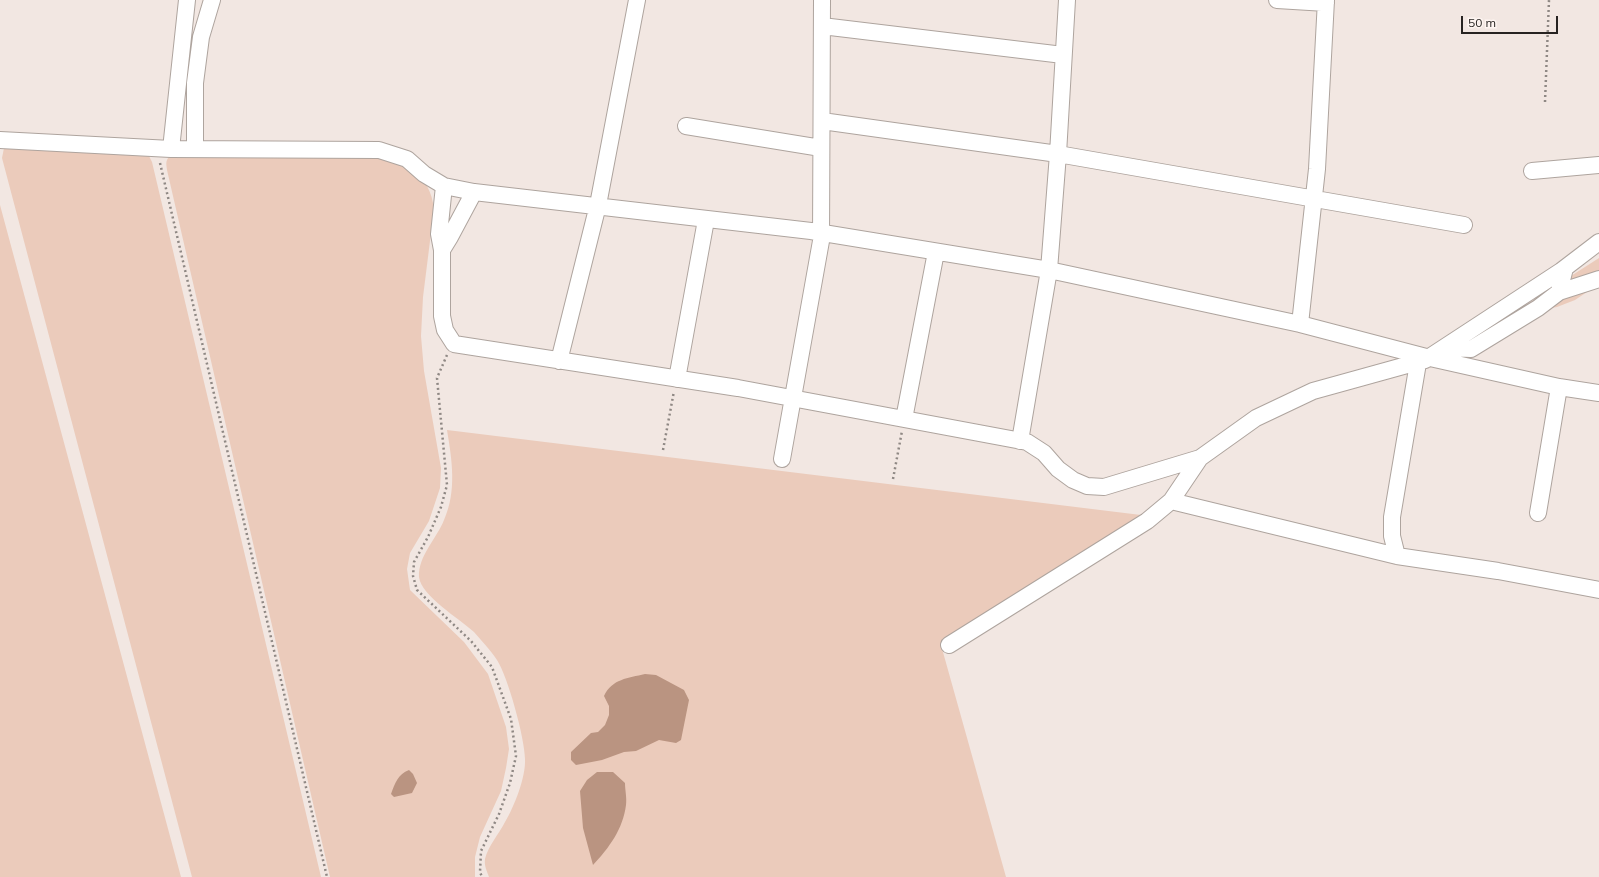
<!DOCTYPE html>
<style>
body{margin:0}
#map{position:relative;width:1599px;height:877px;overflow:hidden;background:#f2e7e2;font-family:Mulish,sans-serif}
canvas{display:block}
.scale{position:absolute;left:1461px;top:16px;width:97px;height:18px;box-sizing:border-box;border:2px solid #272321;border-top:0;padding-left:5px;font-size:12px;line-height:14px;white-space:nowrap;color:#272321;-webkit-text-stroke:3px #fef5f1;paint-order:stroke}
</style>
<div id="map">
<canvas width="1599" height="877"></canvas>
<div class="scale">50 m</div>
</div>
<script>
const context = document.querySelector('canvas').getContext('2d');
context.lineJoin = 'round';
function fill(path, color) {
  context.fillStyle = color;
  context.fill(path, 'evenodd');
}
function stroke(path, color, width, dash) {
  context.strokeStyle = color;
  context.lineWidth = width;
  context.lineCap = dash ? 'butt' : 'round';
  context.setLineDash(dash || []);
  context.stroke(path);
}
const green = new Path2D(`
 M 4,148 L 149,156 L 152,162 L 321,877 L 192,877 L 2,158 Z
 M 172,155 L 376,157 C 407,167 430,173 434,209 L 423,297 L 421,336 L 424,371 L 441,468 L 440,488 L 429,521 L 410,553 L 407,569 L 410,590 L 464,642 L 488,674 L 506,727 L 509,749 L 506,768 L 501,791 L 480,837 L 475,857 L 475,877 L 330,877 L 167,170 C 166,163 165,159 172,155 Z
 M 0,205 L 181,877 L 0,877 Z
 M 1599,258 L 1599,284 L 1575,300 L 1557,307 L 1537,311 L 1457,349 Z
 M 447,430 L 1141,515 L 941,645 L 1006,877 L 489,877 C 487,871 484,866 485,859 C 488,846 499,834 505,822 C 514,807 526,777 525,759 C 525,739 508,677 497,660 C 491,651 482,641 474,632 C 460,619 421,596 419,577 C 418,556 437,538 444,520 C 457,491 452,460 447,430 Z`);
const water = new Path2D(`
 M 645,674 L 656,675 L 684,690 L 689,700 L 681,740 L 676,743 L 659,740 L 636,751 L 624,752 L 602,760 L 576,765 L 571,760 L 571,752 L 591,733 L 598,732 L 605,725 L 609,715 L 609,706 L 604,696 C 612,679 628,678 645,674 Z
 M 409,770 L 413,774 L 417,783 L 412,793 L 394,797 L 391,794 C 395,783 398,774 409,770 Z
 M 597,772 L 613,772 L 625,783 C 625,790 627,798 626,805 C 623,829 609,848 593,865 L 583,828 L 580,791 L 587,780 Z`);
const path = new Path2D(`
 M 1545,102 L 1549,0
 M 160,163 L 327,877
 M 447,355 L 437,378 L 447,485 L 441,507 L 428,537 L 414,562 L 413,576 L 417,590 L 471,641 L 492,667 L 511,719 L 516,756 L 510,783 L 499,814 L 481,851 L 480,872 L 482,877
 M 663,450 L 674,391
 M 893,479 L 902,431`);
const minor = new Path2D(`
 M 1277,0 L 1326,3
 M 822,26 L 1063,55
 M 822,121 L 1058,154 L 1464,225
 M 686,126 L 821,148
 M 0,140 L 171,149 L 379,150 L 407,159 L 424,174 L 444,186 L 474,192 L 811,231 L 1049,270 L 1300,324 L 1430,358 L 1559,387 L 1599,393
 M 171,149 L 187,0
 M 195,149 L 195,83 L 201,37 L 212,0
 M 1532,171 L 1599,165
 M 444,186 L 439,234 L 442,250 L 442,316 L 445,330 L 454,344 L 738,388 L 1027,442 L 1044,453 L 1058,469 L 1073,480 L 1087,486 L 1104,487 L 1200,458
 M 442,250 L 450,237 L 474,192
 M 1559,292 L 1599,279
 M 1300,324 L 1317,169 L 1326,0
 M 1446,348 L 1471,349 L 1538,308 L 1559,292 L 1565,268
 M 559,361 L 598,205 L 637,0
 M 677,379 L 706,220
 M 904,419 L 936,252
 M 1020,441 L 1049,270 L 1058,154 L 1067,0
 M 782,459 L 821,241 L 822,0
 M 1171,501 L 1397,556 L 1498,571 L 1599,590
 M 1538,513 L 1559,387
 M 1397,556 L 1392,536 L 1392,517 L 1418,363
 M 949,645 L 1147,521 L 1171,501 L 1200,458 L 1256,418 L 1313,391 L 1425,360 L 1561,271 L 1599,242`);
fill(green, '#ebcbbb');
fill(water, '#ba9481');
stroke(minor, '#aea49e', 18);
stroke(path, '#8f8884', 2.5, [2, 3]);
stroke(minor, '#fff', 16);
</script>
